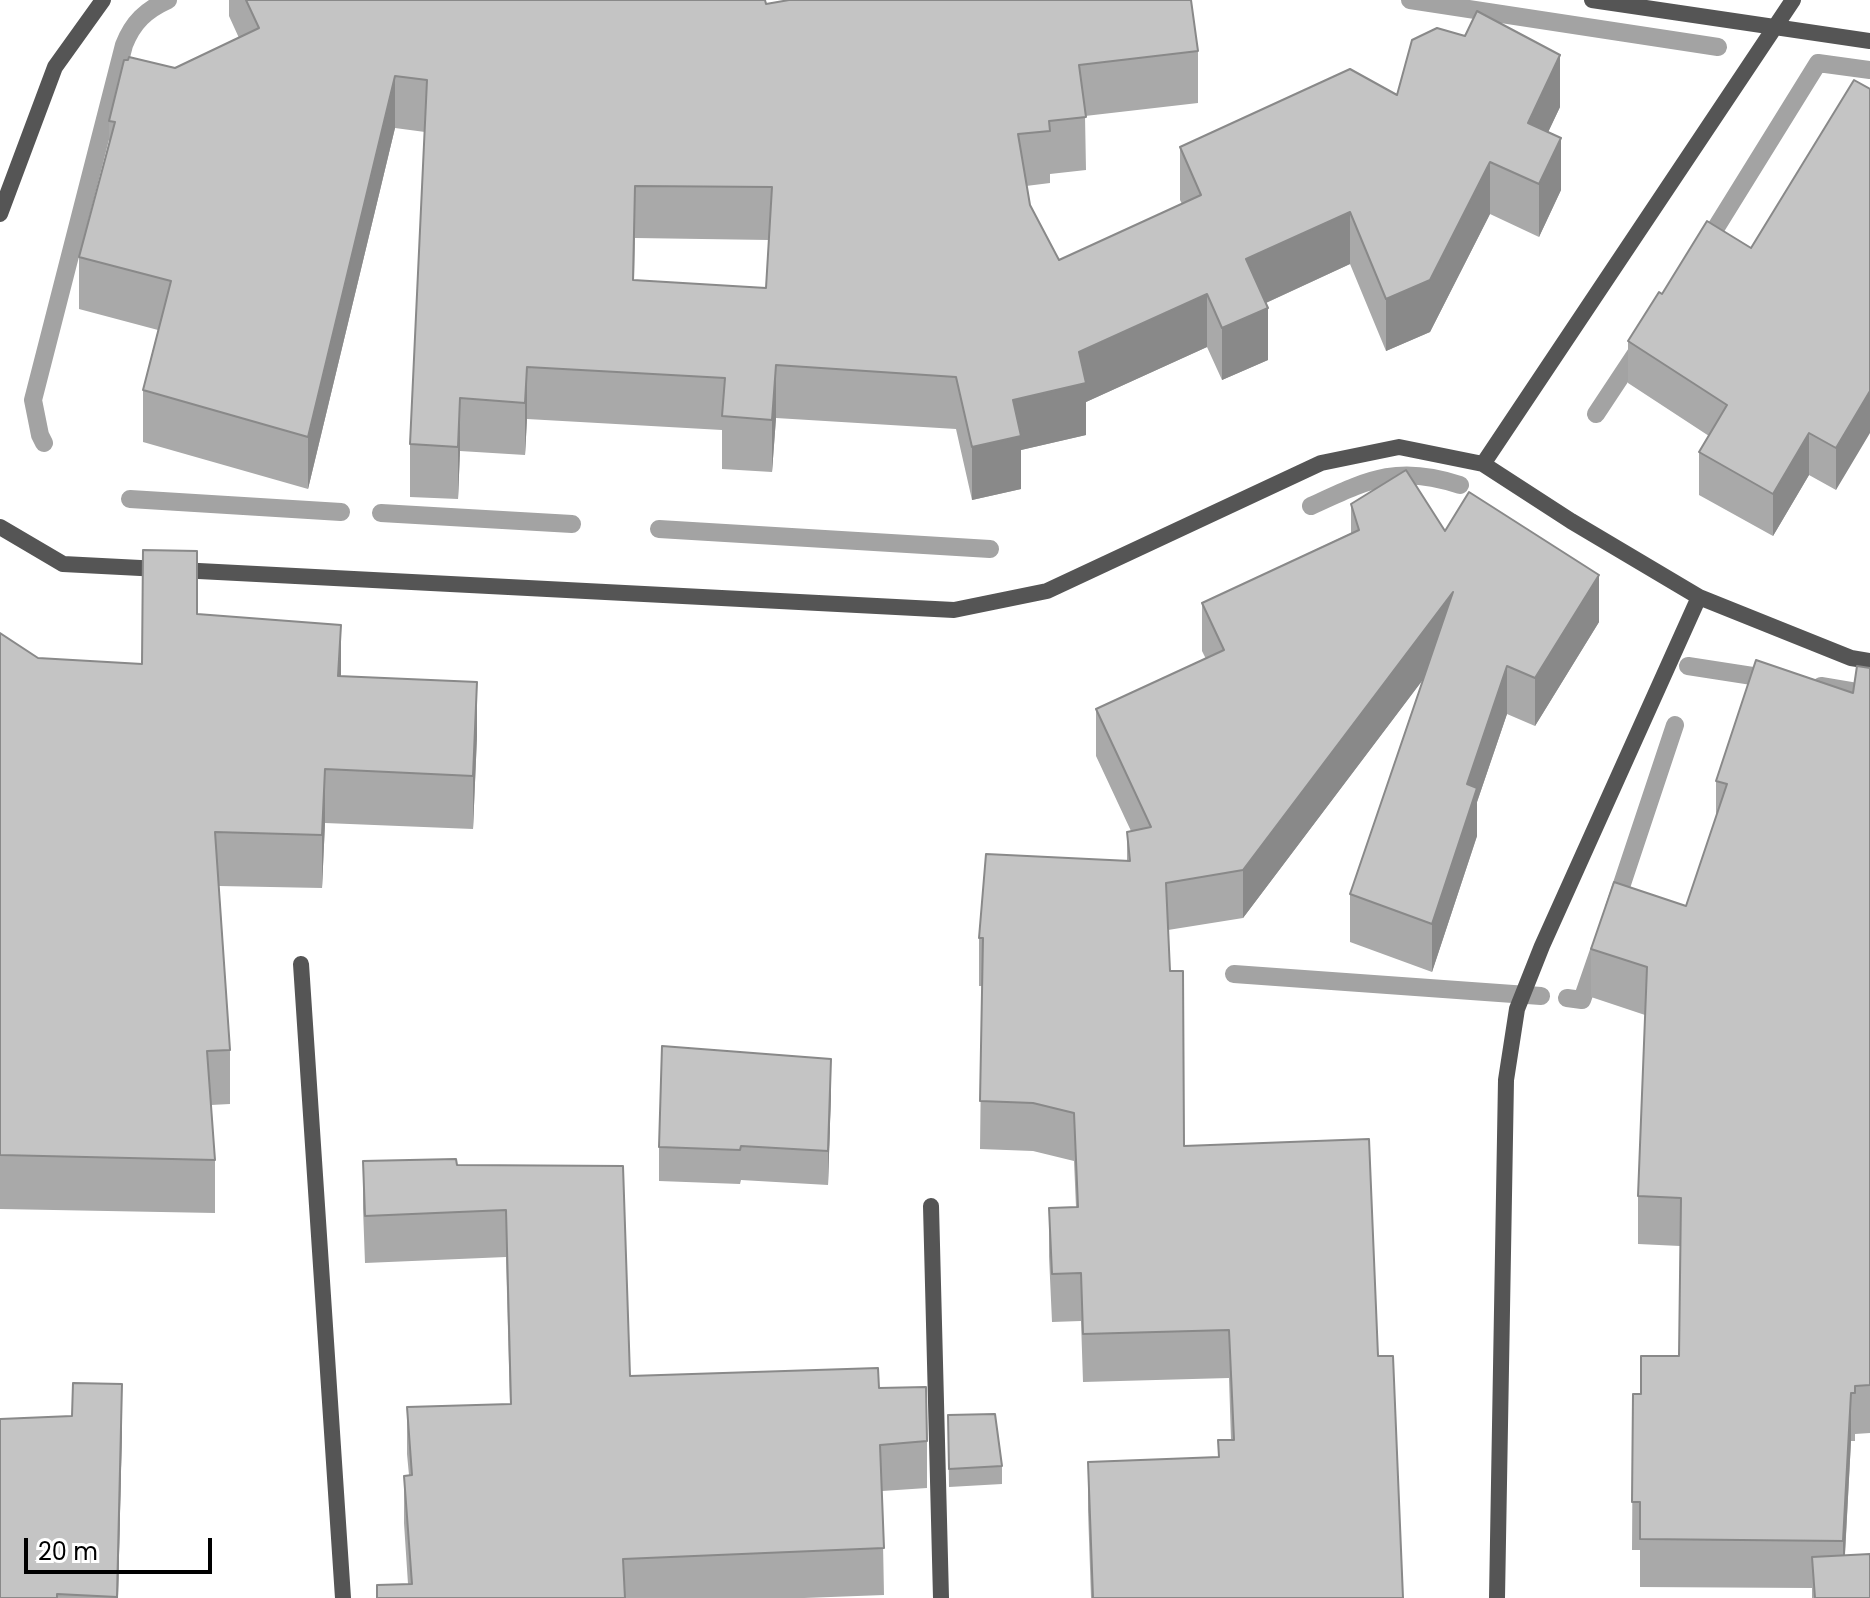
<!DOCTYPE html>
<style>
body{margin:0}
#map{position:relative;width:1870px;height:1598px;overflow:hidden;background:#fff;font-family:Poppins,sans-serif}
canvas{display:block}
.scale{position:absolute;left:24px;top:1538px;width:188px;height:36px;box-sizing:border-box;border:4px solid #000;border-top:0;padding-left:10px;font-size:24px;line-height:28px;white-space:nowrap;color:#000;-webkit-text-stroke:6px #fff;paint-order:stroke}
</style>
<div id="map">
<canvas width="1870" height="1598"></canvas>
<div class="scale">20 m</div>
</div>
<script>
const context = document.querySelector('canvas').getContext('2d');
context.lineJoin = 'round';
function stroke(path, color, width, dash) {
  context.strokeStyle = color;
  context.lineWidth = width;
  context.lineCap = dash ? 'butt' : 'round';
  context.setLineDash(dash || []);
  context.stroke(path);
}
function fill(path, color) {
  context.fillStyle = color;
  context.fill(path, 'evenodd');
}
const stream = new Path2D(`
 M 1410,0 L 1718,47
 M 1704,247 L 1818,63 L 1870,70
 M 1596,414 L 1641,346
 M 44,443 L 40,435 L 33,400 L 124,45 C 133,22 146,10 168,0
 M 130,499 L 341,512
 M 1311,506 C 1368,480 1397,464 1460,485
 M 381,513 L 572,524
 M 659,529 L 990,549
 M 1688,666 L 1772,679
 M 1821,686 L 1870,694
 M 1614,908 L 1675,725
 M 1234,974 L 1541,996
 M 1567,998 L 1582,1000 L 1599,951`);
const minor = new Path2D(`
 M 1592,0 L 1870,41
 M 0,214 L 55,67 L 103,0
 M 1483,464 L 1793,0
 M 0,527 L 63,564 L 954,610 L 1047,591 L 1321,463 L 1399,447 L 1483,464 L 1571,521 L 1699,597 L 1851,658 L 1870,661
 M 301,964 L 343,1598
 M 931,1206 L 941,1598
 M 1497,1598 L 1506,1080 L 1517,1009 L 1542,946 L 1699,597`);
const wall = new Path2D(`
 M 229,0 L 765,0 L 766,4 L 1198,51 L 1198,103 L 1085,116 L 1086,170 L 1050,174 L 1050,183 L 1026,186 L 1030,205 L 1059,260 L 1182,204 L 1180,200 L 1180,147 L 1397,95 L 1560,107 L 1548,132 L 1561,190 L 1539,237 L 1490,214 L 1430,332 L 1386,351 L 1350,264 L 1266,303 L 1268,360 L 1222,380 L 1207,347 L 1086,402 L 1086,435 L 1021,450 L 1021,489 L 972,500 L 956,429 L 776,418 L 772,472 L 722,469 L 722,430 L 527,419 L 525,455 L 460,451 L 458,499 L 410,497 L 410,444 L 425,132 L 395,128 L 308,489 L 143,442 L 143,390 L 158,330 L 79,309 L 79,257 L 109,142 L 109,121 L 175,68 L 239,38 L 229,16 ZM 635,238 L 769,240 L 766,288 L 634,280 Z
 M 1870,89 L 1836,490 L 1809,475 L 1773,536 L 1699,495 L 1699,452 L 1709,436 L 1628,383 L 1628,341 L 1662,294 L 1751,248 Z
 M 1351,504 L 1445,531 L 1599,622 L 1535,726 L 1507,714 L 1477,802 L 1477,836 L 1432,972 L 1350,942 L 1350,894 L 1423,679 L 1243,918 L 1168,930 L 1170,971 L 1184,1146 L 1378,1356 L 1403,1598 L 1091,1598 L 1088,1510 L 1088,1462 L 1218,1457 L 1218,1440 L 1231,1440 L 1229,1378 L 1083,1382 L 1081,1321 L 1052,1322 L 1049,1256 L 1049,1208 L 1076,1207 L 1074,1161 L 1033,1151 L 980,1149 L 982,986 L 979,986 L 979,938 L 1127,861 L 1127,832 L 1131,831 L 1096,756 L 1096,709 L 1206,659 L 1202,651 L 1202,603 L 1351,533 Z
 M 197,614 L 477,736 L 473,829 L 325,823 L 322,888 L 219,886 L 230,1050 L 230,1104 L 211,1105 L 215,1160 L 215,1213 L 0,1209 L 0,633 L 38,658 L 142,664 Z
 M 1870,668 L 1870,1433 L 1855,1434 L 1855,1441 L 1851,1441 L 1845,1555 L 1870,1598 L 1812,1598 L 1812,1588 L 1640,1587 L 1640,1550 L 1632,1550 L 1633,1394 L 1641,1394 L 1679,1356 L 1680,1246 L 1638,1244 L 1638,1196 L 1645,1015 L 1591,997 L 1591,949 L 1686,906 L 1716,817 L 1716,781 L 1853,693 Z
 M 831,1093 L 828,1185 L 741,1180 L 740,1184 L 659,1181 L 659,1147 Z
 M 363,1161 L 457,1165 L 623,1166 L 630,1376 L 879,1388 L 927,1441 L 927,1488 L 882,1491 L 884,1595 L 804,1598 L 377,1598 L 377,1585 L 408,1584 L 404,1523 L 404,1476 L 409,1475 L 407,1454 L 407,1407 L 510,1404 L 506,1257 L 365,1263 L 363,1208 Z
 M 948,1415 L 1002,1466 L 1002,1484 L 949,1487 Z
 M 122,1429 L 118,1598 L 0,1598 Z`);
const shadedWall = new Path2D(`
 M 1560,55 L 1560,107 L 1528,175 L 1528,123 Z
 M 395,76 L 395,128 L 308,489 L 308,437 Z
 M 1561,138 L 1561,190 L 1539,237 L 1539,184 Z
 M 1490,162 L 1490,214 L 1430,332 L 1386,351 L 1386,299 Z
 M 1350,212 L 1350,264 L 1246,312 L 1246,259 Z
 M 1207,294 L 1207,347 L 1086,402 L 1086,435 L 1021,450 L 1021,489 L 972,500 L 972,447 L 1013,400 L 1079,352 Z
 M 1268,308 L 1268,360 L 1222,380 L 1222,328 Z
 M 776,365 L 776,418 L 772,472 L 772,420 Z
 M 527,367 L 527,419 L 525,455 L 525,403 Z
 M 1870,391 L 1870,433 L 1836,490 L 1836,448 Z
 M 460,398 L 460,451 L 458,499 L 458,447 Z
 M 1809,433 L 1809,475 L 1773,536 L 1773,494 Z
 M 1599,575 L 1599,622 L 1535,726 L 1535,678 Z
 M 1453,592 L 1453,640 L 1243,918 L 1243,870 Z
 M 341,625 L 341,678 L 338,676 Z
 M 1507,666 L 1507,714 L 1477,802 L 1477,836 L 1432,972 L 1432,924 L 1467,784 Z
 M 477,682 L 477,736 L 473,829 L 473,776 Z
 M 325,769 L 325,823 L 322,888 L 322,835 Z
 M 831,1059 L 831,1093 L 828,1185 L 828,1151 Z
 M 122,1384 L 122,1429 L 118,1598 L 117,1598 Z
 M 1851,1393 L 1851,1441 L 1843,1589 L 1843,1541 Z`);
const building = new Path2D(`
 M 246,0 L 765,0 L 766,4 L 789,0 L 1191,0 L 1198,51 L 1079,65 L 1086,117 L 1049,121 L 1050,131 L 1018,134 L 1030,205 L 1059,260 L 1201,195 L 1180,147 L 1350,69 L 1397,95 L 1412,40 L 1437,28 L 1465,36 L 1477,11 L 1560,55 L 1528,123 L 1561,138 L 1539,184 L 1490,162 L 1430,280 L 1386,299 L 1350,212 L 1246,259 L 1268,308 L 1222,328 L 1207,294 L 1079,352 L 1086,383 L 1013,400 L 1021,436 L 972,447 L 956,377 L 776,365 L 772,420 L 722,416 L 725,378 L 527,367 L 525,403 L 460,398 L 458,447 L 410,444 L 427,80 L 395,76 L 308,437 L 143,390 L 171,281 L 79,257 L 115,122 L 109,121 L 124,60 L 128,60 L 129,57 L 175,68 L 259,28 ZM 635,186 L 772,187 L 766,288 L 633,280 Z
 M 1854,80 L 1870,89 L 1870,391 L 1836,448 L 1809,433 L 1773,494 L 1699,452 L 1727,405 L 1628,341 L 1659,292 L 1662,294 L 1707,221 L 1751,248 Z
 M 1406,470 L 1445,531 L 1469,492 L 1599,575 L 1535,678 L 1507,666 L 1467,784 L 1477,788 L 1432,924 L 1350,894 L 1453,592 L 1243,870 L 1166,883 L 1170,971 L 1183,971 L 1184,1146 L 1369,1139 L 1378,1356 L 1393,1356 L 1403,1598 L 1093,1598 L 1088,1462 L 1219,1457 L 1218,1440 L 1234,1440 L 1229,1330 L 1083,1334 L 1081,1273 L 1052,1274 L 1049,1208 L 1078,1207 L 1074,1113 L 1033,1103 L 980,1101 L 983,938 L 979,938 L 986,854 L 1130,861 L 1127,832 L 1151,827 L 1096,709 L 1224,650 L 1202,603 L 1359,530 L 1351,504 Z
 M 143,550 L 197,551 L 197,614 L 341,625 L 338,676 L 477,682 L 473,776 L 325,769 L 322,835 L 215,832 L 230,1050 L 207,1051 L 215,1160 L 0,1155 L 0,633 L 38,658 L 142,664 Z
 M 1756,660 L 1853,693 L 1857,666 L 1870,668 L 1870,1385 L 1855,1386 L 1855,1393 L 1851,1393 L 1843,1541 L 1640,1539 L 1640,1502 L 1632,1502 L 1633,1394 L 1641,1394 L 1641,1356 L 1679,1356 L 1681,1198 L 1638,1196 L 1647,967 L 1591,949 L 1614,882 L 1686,906 L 1727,784 L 1716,781 Z
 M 662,1046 L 831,1059 L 828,1151 L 741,1146 L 740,1150 L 659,1147 Z
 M 456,1159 L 457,1165 L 623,1166 L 630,1376 L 878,1368 L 879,1388 L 926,1387 L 927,1441 L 880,1445 L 884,1548 L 623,1559 L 625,1598 L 377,1598 L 377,1585 L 412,1584 L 404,1476 L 412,1475 L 407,1407 L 511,1404 L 506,1210 L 365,1216 L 363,1161 Z
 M 73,1383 L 122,1384 L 117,1597 L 57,1594 L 57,1598 L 0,1598 L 0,1419 L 72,1416 Z
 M 995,1414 L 1002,1466 L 949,1469 L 948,1415 Z
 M 1870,1554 L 1870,1598 L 1815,1598 L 1812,1557 Z`);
stroke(stream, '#a3a3a3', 18);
stroke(minor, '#555', 16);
fill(wall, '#a9a9a9');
fill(shadedWall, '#898989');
fill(building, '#c4c4c4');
stroke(building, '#898989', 2);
</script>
